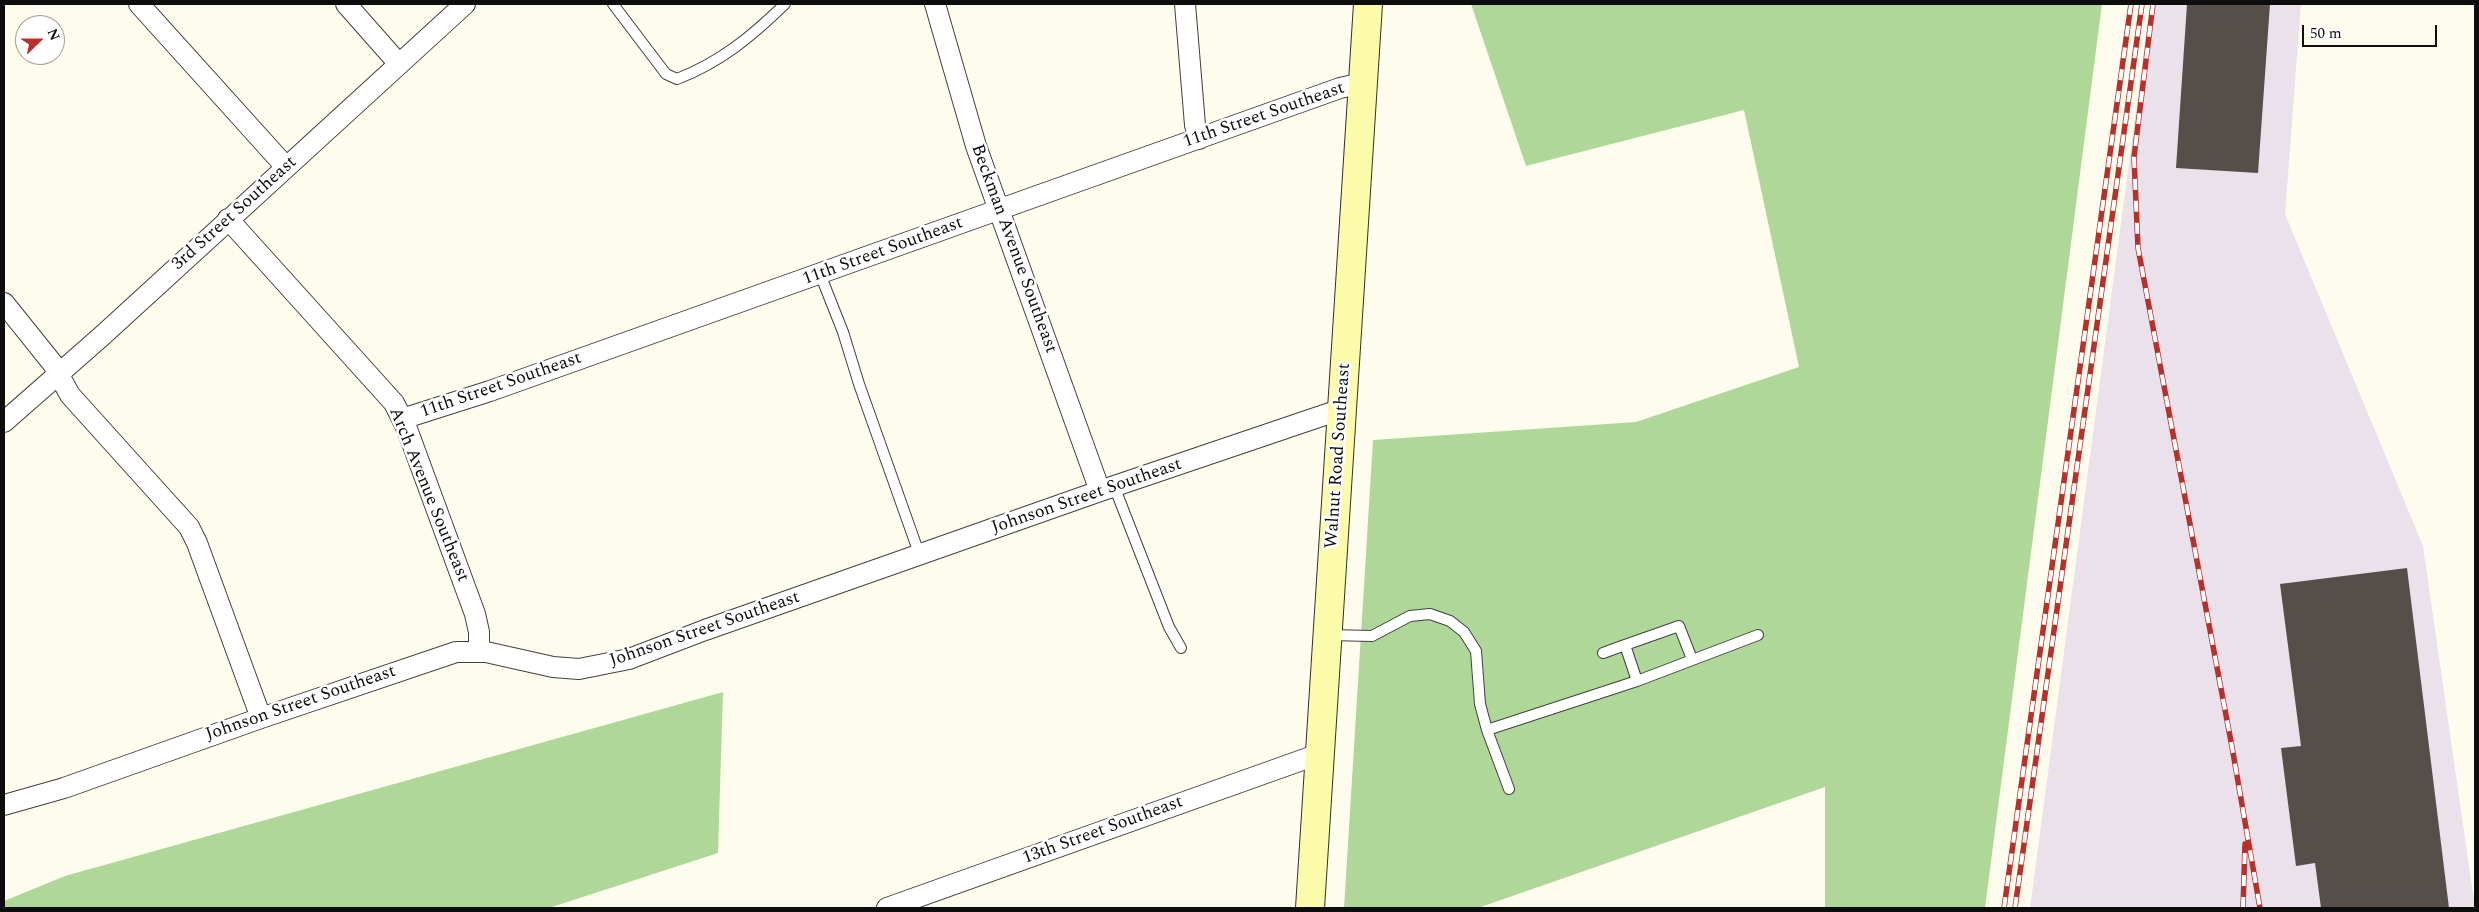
<!DOCTYPE html>
<style>
body{margin:0}
#map{position:relative;width:2479px;height:912px;overflow:hidden;background:#fefded;font-family:Spectral,serif}
canvas{display:block}
.frame{position:absolute;inset:0;border:5px solid #0d0d0d;pointer-events:none}
.north{position:absolute;left:15px;top:15px;width:50px;height:50px;box-sizing:border-box;background:#fff;border:1px solid #9e9e9e;border-radius:50%;rotate:68deg;font-size:14px;font-weight:700;line-height:20px;text-align:center;color:#0d0d0d}
.north::after{content:'';display:block;margin:auto;width:18px;height:22px;background:#b8302a;clip-path:polygon(50% 0,100% 100%,50% 72%,0 100%)}
.scale{position:absolute;left:2302px;top:25px;width:135px;height:22px;box-sizing:border-box;border:2px solid #0d0d0d;border-top:0;padding-left:6px;font-size:15px;line-height:18px;white-space:nowrap;color:#0d0d0d;-webkit-text-stroke:4px #fff;paint-order:stroke}
</style>
<div id="map">
<canvas width="2479" height="912"></canvas>
<div class="frame"></div>
<div class="north">N</div>
<div class="scale">50 m</div>
</div>
<script>
const context = document.querySelector('canvas').getContext('2d');
context.lineJoin = 'round';
function fill(path, color) {
  context.fillStyle = color;
  context.fill(path, 'evenodd');
}
function stroke(path, color, width, dash) {
  context.strokeStyle = color;
  context.lineWidth = width;
  context.lineCap = dash ? 'butt' : 'round';
  context.setLineDash(dash || []);
  context.stroke(path);
}
function drawText(font, color, halo, rows, align = 'center') {
  context.font = font + ' Spectral,serif';
  context.lineWidth = 5;
  context.setLineDash([]);
  context.textBaseline = 'middle';
  context.strokeStyle = halo;
  context.fillStyle = color;
  for (const [text, x, y, turn = 0] of rows) {
    context.save();
    context.translate(x, y);
    context.rotate((+turn || 0) * Math.PI / 180);
    context.textAlign = isNaN(turn) ? turn : align;
    if (halo) context.strokeText(text, 0, 0);
    context.fillText(text, 0, 0);
    context.restore();
  }
}
const industrial = new Path2D(`
 M 2150,4 L 2301,4 L 2285,214 L 2423,546 L 2475,908 L 2030,908 Z`);
const forest = new Path2D(`
 M 1471,4 L 2102,4 L 1985,908 L 1825,908 L 1825,787 L 1478,908 L 1344,908 L 1373,440 L 1636,422 L 1799,367 L 1744,110 L 1526,166 Z
 M 723,692 L 718,853 L 549,908 L 4,908 L 4,901 L 65,876 Z`);
const building = new Path2D(`
 M 2187,4 L 2270,4 L 2258,173 L 2176,168 Z
 M 2407,568 L 2449,908 L 2321,908 L 2315,863 L 2296,866 L 2281,748 L 2301,746 L 2280,584 Z`);
const lane = new Path2D(`
 M 613,4 L 666,74 L 677,79 C 721,62 752,36 785,4
 M 820,274 L 843,332 L 859,384 L 920,556
 M 1114,486 L 1169,627 L 1181,648
 M 1328,635 L 1372,636 L 1410,616 L 1430,614 L 1450,621 L 1464,632 L 1476,651 L 1480,704 L 1487,730 L 1509,789
 M 1603,653 L 1625,645
 M 1637,681 L 1625,645 L 1679,626 L 1692,659
 M 1487,730 L 1637,681 L 1758,635`);
const street = new Path2D(`
 M 139,4 L 286,167
 M 346,4 L 399,64
 M 935,4 L 976,146 L 1100,491
 M 1185,4 L 1195,125 L 1199,139
 M 228,219 L 394,403 L 407,429 L 475,614 L 479,632 L 479,651
 M 4,303 L 53,364 L 70,395 L 189,527 L 197,543 L 261,718
 M 402,419 L 490,391 L 1340,88 L 1363,83
 M 4,422 L 103,335 L 465,4
 M 4,805 L 64,788 L 261,718 L 456,652 L 486,652 L 553,667 L 579,669 L 629,659 L 705,630 L 1100,491 L 1342,409
 M 887,908 L 1319,754`);
const secondary = new Path2D(`
 M 1310,908 L 1368,4`);
const rail = new Path2D(`
 M 2153,4 L 2134,157 L 2138,248 L 2232,747 L 2260,908
 M 2004,908 L 2131,4
 M 2015,908 L 2142,4
 M 2243,908 L 2245,844`);
const streetNames = [
 ["11th Street Southeast",1264,116,-19],
 ["3rd Street Southeast",235,214,-42],
 ["Beckman Avenue Southeast",1013,249,70],
 ["11th Street Southeast",883,252,-20],
 ["11th Street Southeast",501,386,-19],
 ["Walnut Road Southeast",1339,456,-86],
 ["Arch Avenue Southeast",428,495,68],
 ["Johnson Street Southeast",1087,497,-19],
 ["Johnson Street Southeast",705,630,-19],
 ["Johnson Street Southeast",301,704,-19],
 ["13th Street Southeast",1103,831,-20]
];
fill(industrial, '#ebe1eb');
fill(forest, '#afd898');
fill(building, '#554f4a');
stroke(lane, '#404040', 12);
stroke(street, '#404040', 22);
stroke(secondary, '#2f2f2f', 30);
stroke(lane, '#fff', 10);
stroke(street, '#fff', 20);
stroke(secondary, '#fcfbaa', 28);
stroke(rail, '#b8302a', 5.5);
stroke(rail, '#fff', 4, [11]);
drawText('18px', '#0d0d0d', '#fff', streetNames);
</script>
